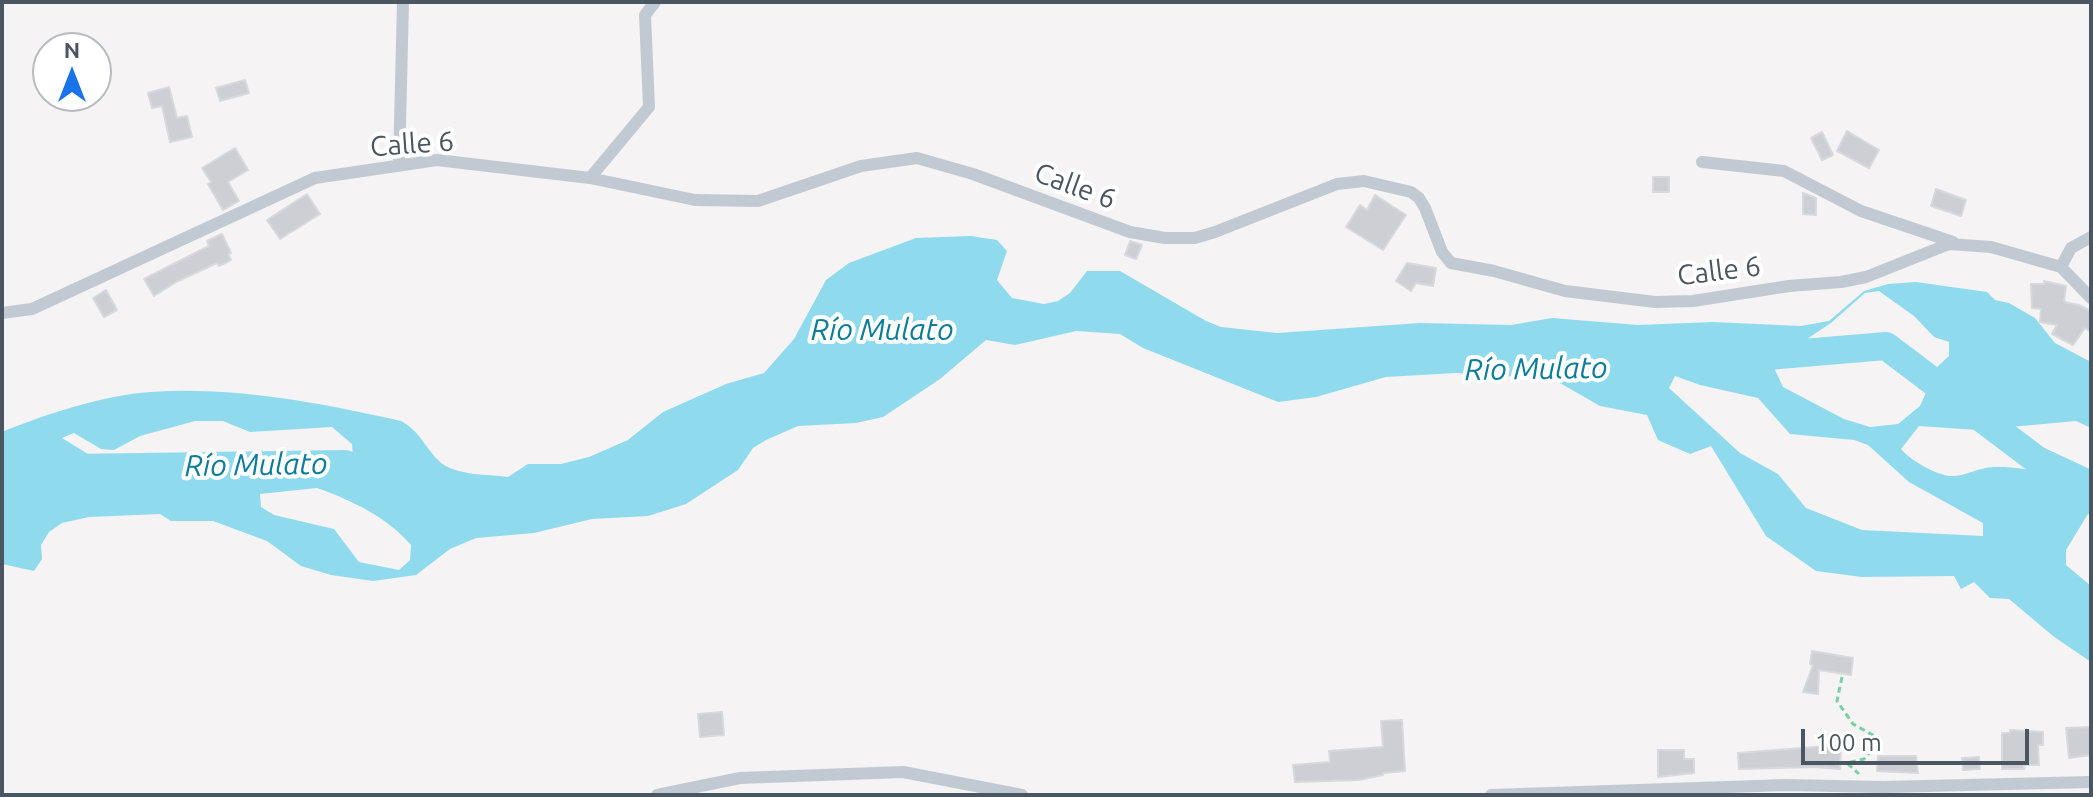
<!DOCTYPE html>
<meta charset="utf-8">
<style>
body{margin:0}
#map{position:relative;width:2093px;height:797px;overflow:hidden;background:#f5f3f3;font-family:Ubuntu,sans-serif}
canvas{display:block}
.frame{position:absolute;inset:0;border:4px solid #4a5661;pointer-events:none}
.north{position:absolute;left:32px;top:32px;width:80px;height:80px;box-sizing:border-box;background:#fff;border:2px solid #b7bbc0;border-radius:50%;rotate:0deg;font-size:22px;font-weight:700;line-height:32px;text-align:center;color:#4a5661}
.north::after{content:'';display:block;margin:auto;width:28px;height:36px;background:#1a73e8;clip-path:polygon(50% 0,100% 100%,50% 72%,0 100%)}
.scale{position:absolute;left:1801px;top:729px;width:228px;height:36px;box-sizing:border-box;border:4px solid #4a5661;border-top:0;padding-left:10px;font-size:24px;line-height:28px;white-space:nowrap;color:#4a5661;-webkit-text-stroke:6px #fff;paint-order:stroke}
</style>
<div id="map">
<canvas width="2093" height="797"></canvas>
<div class="frame"></div>
<div class="north">N</div>
<div class="scale">100 m</div>
</div>
<script>
const context = document.querySelector('canvas').getContext('2d');
context.lineJoin = 'round';
function fill(path, color) {
  context.fillStyle = color;
  context.fill(path, 'evenodd');
}
function stroke(path, color, width, dash) {
  context.strokeStyle = color;
  context.lineWidth = width;
  context.lineCap = dash ? 'butt' : 'round';
  context.setLineDash(dash || []);
  context.stroke(path);
}
function drawText(font, color, halo, rows, align = 'center') {
  context.font = font + ' Ubuntu,sans-serif';
  context.lineWidth = 8;
  context.setLineDash([]);
  context.textBaseline = 'middle';
  context.strokeStyle = halo;
  context.fillStyle = color;
  for (const [text, x, y, turn = 0] of rows) {
    context.save();
    context.translate(x, y);
    context.rotate((+turn || 0) * Math.PI / 180);
    context.textAlign = isNaN(turn) ? turn : align;
    if (halo) context.strokeText(text, 0, 0);
    context.fillText(text, 0, 0);
    context.restore();
  }
}
const water = new Path2D(`
 M 971,236 L 997,240 L 1007,251 L 997,280 L 1012,298 L 1044,304 L 1058,301 L 1070,293 L 1087,271 L 1120,271 L 1206,321 L 1221,327 L 1277,333 L 1420,323 L 1511,325 L 1552,318 L 1638,325 L 1713,322 L 1801,326 L 1829,321 L 1864,291 L 1888,284 L 1916,282 L 1987,292 L 1995,300 L 2009,303 L 2035,318 L 2055,343 L 2091,362 L 2091,428 L 2076,421 L 1978,430 L 1919,426 L 1901,449 C 1910,460 1936,475 1950,476 C 1964,477 1980,467 1994,467 C 2026,466 2064,476 2091,493 L 2091,515 L 2088,514 L 2066,550 L 2066,565 L 2091,586 L 2091,662 L 2053,636 L 2009,599 L 1990,598 L 1974,582 L 1961,589 L 1954,576 L 1862,577 L 1816,571 L 1766,536 L 1711,446 L 1690,454 L 1658,440 L 1647,415 L 1600,406 L 1553,379 L 1456,373 L 1386,377 L 1316,397 L 1278,402 L 1143,348 L 1120,334 L 1076,331 L 1015,345 L 986,340 L 940,379 L 883,417 L 856,423 L 798,426 L 766,440 L 753,448 L 738,470 L 686,504 L 648,516 L 592,519 L 534,533 L 476,538 L 450,549 L 416,575 L 373,581 L 331,575 L 301,566 L 267,541 L 213,521 L 171,521 L 160,514 L 89,517 L 62,523 L 49,532 L 41,545 L 42,559 L 34,571 L 2,564 L 2,432 C 46,414 104,395 151,392 C 234,386 320,403 401,421 C 420,431 425,448 440,462 C 456,476 488,474 508,477 L 528,464 L 561,464 L 589,457 L 628,440 L 663,412 L 726,384 L 764,373 L 794,339 L 826,280 L 849,263 L 916,238 ZM 1879,291 L 1914,316 L 1934,337 L 1949,342 L 1949,356 L 1938,366 L 1920,406 L 1898,424 L 1870,427 L 1844,419 L 1783,387 L 1768,355 L 1795,347 L 1831,323 L 1865,293 ZM 1675,376 L 1700,385 L 1758,398 L 1790,434 L 1854,440 L 1868,445 L 1909,482 L 1983,523 L 1983,536 L 1862,530 L 1806,508 L 1778,474 L 1740,453 L 1669,388 ZM 195,421 L 223,421 L 250,432 L 332,427 L 352,444 L 353,457 L 344,469 L 264,471 L 222,478 L 150,477 L 109,467 L 62,438 L 74,433 L 101,449 L 114,450 L 140,436 ZM 317,488 C 351,500 387,517 411,545 L 410,560 L 399,570 L 359,562 L 334,529 L 274,515 L 261,507 L 260,494 Z`);
const river = new Path2D(`
 M 1732,359 L 1886,346 L 2037,460 L 2091,485
 M 73,468 L 345,464 L 381,478`);
const building = new Path2D(`
 M 245,80 L 249,93 L 220,101 L 216,88 Z
 M 169,87 L 177,118 L 187,116 L 192,137 L 170,142 L 162,106 L 152,108 L 148,93 Z
 M 1847,131 L 1879,150 L 1869,168 L 1837,151 Z
 M 1822,132 L 1833,155 L 1822,160 L 1811,138 Z
 M 235,148 L 248,170 L 228,182 L 239,201 L 223,210 L 208,184 L 211,182 L 202,168 Z
 M 1653,177 L 1669,177 L 1669,192 L 1653,192 Z
 M 1936,189 L 1966,200 L 1961,216 L 1931,206 Z
 M 1803,193 L 1816,198 L 1816,215 L 1803,214 Z
 M 307,194 L 320,214 L 280,239 L 267,220 Z
 M 1375,195 L 1406,215 L 1383,250 L 1346,227 L 1360,205 L 1367,210 Z
 M 222,234 L 231,253 L 228,254 L 231,260 L 219,266 L 217,263 L 176,282 L 154,296 L 144,279 L 209,246 L 207,241 Z
 M 1130,241 L 1142,245 L 1136,259 L 1125,255 Z
 M 1407,263 L 1436,268 L 1433,286 L 1416,283 L 1411,291 L 1396,281 Z
 M 2044,281 L 2066,286 L 2064,302 L 2079,305 L 2091,311 L 2091,332 L 2085,328 L 2073,345 L 2052,334 L 2057,325 L 2040,322 L 2041,309 L 2032,308 L 2031,284 L 2044,284 Z
 M 106,290 L 117,310 L 104,317 L 93,298 Z
 M 1812,651 L 1853,658 L 1851,675 L 1819,670 L 1818,694 L 1803,692 L 1813,665 L 1810,664 Z
 M 722,712 L 724,735 L 700,737 L 698,714 Z
 M 1402,720 L 1405,771 L 1383,773 L 1383,775 L 1359,780 L 1295,782 L 1293,765 L 1330,762 L 1329,751 L 1383,747 L 1381,721 Z
 M 2091,727 L 2091,755 L 2069,758 L 2066,728 Z
 M 2010,730 L 2043,732 L 2043,745 L 2038,745 L 2039,765 L 2024,765 L 2024,769 L 2002,769 L 2002,733 L 2010,733 Z
 M 1841,745 L 1840,769 L 1815,767 L 1739,769 L 1738,753 Z
 M 1658,750 L 1684,750 L 1684,759 L 1694,759 L 1694,773 L 1658,777 Z
 M 1878,756 L 1916,756 L 1918,773 L 1877,771 Z
 M 1979,757 L 1980,769 L 1963,770 L 1962,758 Z`);
const path = new Path2D(`
 M 1842,677 L 1837,701 L 1853,724 L 1880,739 L 1880,746 L 1874,748 L 1864,759 L 1847,763 L 1859,774`);
const street = new Path2D(`
 M 1702,162 L 1784,171 L 1861,211 L 1953,242
 M 399,165 L 403,2
 M 590,178 L 649,107 L 645,15 L 655,2
 M 2061,267 L 2071,248 L 2091,237
 M 2,313 L 32,309 L 315,178 L 437,160 L 590,178 L 695,200 L 758,201 L 861,166 L 917,158 L 973,174 L 1130,232 L 1165,238 L 1195,238 L 1215,232 L 1337,184 L 1364,181 L 1411,192 L 1419,198 L 1425,208 L 1442,252 L 1451,263 L 1494,271 L 1565,291 L 1655,302 L 1693,301 L 1789,286 L 1841,282 L 1866,277 L 1949,244 L 1991,247 L 2061,267 L 2091,298
 M 657,795 L 740,778 L 903,772 L 1022,795
 M 1491,795 L 1786,785 L 1884,787 L 2091,782`);
const streetNames = [
 ["Calle 6",412,144,-4],
 ["Calle 6",1075,186,20],
 ["Calle 6",1719,271,-7]
];
const waterNames = [
 ["Río Mulato",882,330],
 ["Río Mulato",1536,369,-1],
 ["Río Mulato",256,465,-1]
];
fill(water, '#90daee');
stroke(river, '#90daee', 28);
fill(building, '#cdcfd5');
stroke(building, '#d7d9de', 2);
stroke(path, '#7ad0a6', 3, [6, 4]);
stroke(street, '#c1cad2', 12);
drawText('28px', '#4a5661', '#fff', streetNames);
drawText('italic 30px', '#0c7c9b', '#fff', waterNames);
</script>
